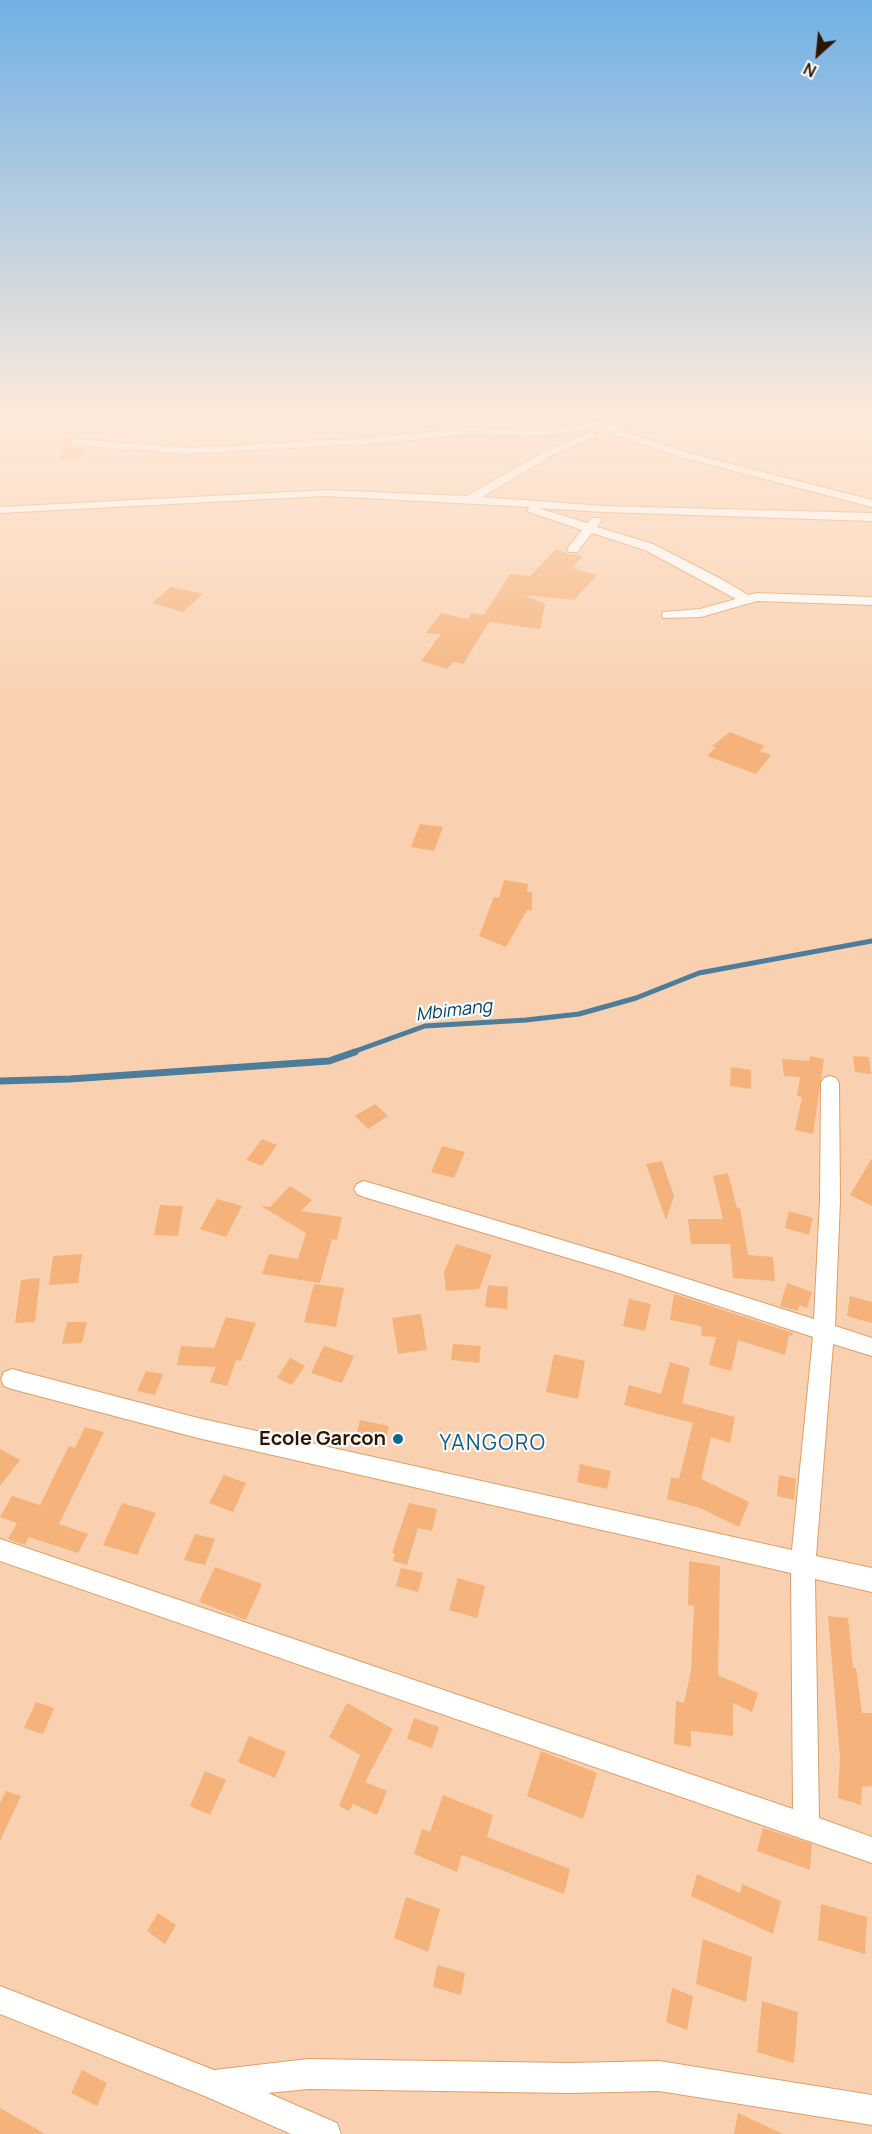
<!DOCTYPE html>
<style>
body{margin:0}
#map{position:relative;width:872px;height:2134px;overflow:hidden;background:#fad1b0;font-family:Manrope,sans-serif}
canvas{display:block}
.north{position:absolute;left:788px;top:24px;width:60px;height:60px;-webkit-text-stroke:4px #fbfbfb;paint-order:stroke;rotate:207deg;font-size:16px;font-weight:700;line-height:24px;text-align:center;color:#2e1500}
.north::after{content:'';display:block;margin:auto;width:21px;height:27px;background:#2e1500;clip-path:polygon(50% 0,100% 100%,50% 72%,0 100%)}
</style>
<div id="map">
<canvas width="872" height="2134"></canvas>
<div class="north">N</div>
</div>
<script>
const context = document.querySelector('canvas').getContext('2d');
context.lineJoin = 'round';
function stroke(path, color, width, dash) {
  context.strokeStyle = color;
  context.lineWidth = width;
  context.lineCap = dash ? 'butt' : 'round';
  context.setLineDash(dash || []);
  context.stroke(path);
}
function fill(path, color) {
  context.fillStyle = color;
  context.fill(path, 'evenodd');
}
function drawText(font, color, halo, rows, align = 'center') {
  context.font = font + ' Manrope,sans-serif';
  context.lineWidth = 4.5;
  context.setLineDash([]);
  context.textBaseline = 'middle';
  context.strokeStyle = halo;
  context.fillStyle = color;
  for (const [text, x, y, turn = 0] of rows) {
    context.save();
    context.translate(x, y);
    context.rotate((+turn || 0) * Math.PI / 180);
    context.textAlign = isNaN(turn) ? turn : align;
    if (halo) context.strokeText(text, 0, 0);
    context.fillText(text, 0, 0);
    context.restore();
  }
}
const streamFar1 = new Path2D(`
 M 350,1053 L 425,1026 L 526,1020 L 579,1014 L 636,998 L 699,973 L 872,941`);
const stream = new Path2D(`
 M 0,1081 L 70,1079 L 329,1061 L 355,1052`);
const building = new Path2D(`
 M 70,437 L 73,438 L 68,443 L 74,447 L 91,449 L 78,460 L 58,460 Z
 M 556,549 L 569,554 L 583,556 L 572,568 L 597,575 L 574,600 L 525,595 L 545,604 L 540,629 L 489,622 L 463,664 L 453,662 L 447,669 L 421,661 L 441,634 L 426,633 L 441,613 L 468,619 L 471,613 L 484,615 L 510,574 L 530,576 Z
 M 171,587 L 203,594 L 183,612 L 152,603 Z
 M 730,732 L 765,746 L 760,751 L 771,755 L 756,774 L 707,756 L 716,747 L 712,746 Z
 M 420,824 L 443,827 L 434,851 L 411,847 Z
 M 504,880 L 528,884 L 527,892 L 532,892 L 532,910 L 527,910 L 506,947 L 479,936 L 494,897 L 499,898 Z
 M 810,1056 L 824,1059 L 813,1134 L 795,1130 L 802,1097 L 797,1096 L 800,1077 L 784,1076 L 782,1059 L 809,1061 Z
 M 853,1056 L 869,1057 L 871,1074 L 855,1072 Z
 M 731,1067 L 751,1070 L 751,1089 L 730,1086 Z
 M 375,1104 L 388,1116 L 368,1129 L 355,1116 Z
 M 262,1139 L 277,1145 L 262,1166 L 246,1160 Z
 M 442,1146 L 465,1152 L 454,1178 L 431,1172 Z
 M 872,1158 L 872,1206 L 850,1195 Z
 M 662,1161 L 674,1196 L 666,1220 L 646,1164 Z
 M 728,1173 L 737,1208 L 740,1208 L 748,1255 L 773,1257 L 775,1281 L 733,1278 L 730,1244 L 691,1244 L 688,1219 L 723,1219 L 713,1176 Z
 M 290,1186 L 312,1200 L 301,1211 L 342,1217 L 337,1240 L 332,1239 L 320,1283 L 262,1274 L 269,1254 L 298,1259 L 306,1233 L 261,1206 L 270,1207 Z
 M 217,1199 L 242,1206 L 226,1237 L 200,1229 Z
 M 160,1205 L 183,1206 L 178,1236 L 154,1235 Z
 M 789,1211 L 813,1218 L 809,1235 L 785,1228 Z
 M 456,1244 L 492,1255 L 479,1289 L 446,1291 L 444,1272 Z
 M 82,1254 L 78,1283 L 49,1285 L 53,1256 Z
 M 40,1278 L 35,1322 L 15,1323 L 21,1280 Z
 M 787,1283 L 812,1292 L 807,1308 L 799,1305 L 798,1311 L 780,1306 Z
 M 314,1284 L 344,1288 L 336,1327 L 304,1322 Z
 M 488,1285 L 508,1287 L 507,1309 L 485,1307 Z
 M 674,1294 L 793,1333 L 792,1336 L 789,1335 L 785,1355 L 738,1340 L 731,1371 L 709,1365 L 716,1337 L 702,1336 L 701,1326 L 670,1320 Z
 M 850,1296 L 872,1302 L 872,1323 L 847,1316 Z
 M 629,1299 L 651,1304 L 645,1331 L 623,1326 Z
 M 421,1314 L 427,1350 L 398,1354 L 392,1318 Z
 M 226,1317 L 256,1323 L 241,1361 L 236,1360 L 227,1386 L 210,1382 L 216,1367 L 177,1365 L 181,1346 L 214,1348 Z
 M 67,1322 L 87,1322 L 82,1343 L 62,1344 Z
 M 453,1344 L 481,1346 L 479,1363 L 451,1360 Z
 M 324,1346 L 354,1356 L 342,1383 L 311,1373 Z
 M 554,1354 L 585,1361 L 578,1399 L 546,1392 Z
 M 290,1358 L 305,1366 L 292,1385 L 277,1378 Z
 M 670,1362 L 690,1368 L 682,1403 L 735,1417 L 730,1443 L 711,1437 L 701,1479 L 749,1502 L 739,1527 L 700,1508 L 667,1499 L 671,1477 L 679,1479 L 693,1423 L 624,1405 L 629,1385 L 661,1394 Z
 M 146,1371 L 163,1374 L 155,1395 L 137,1391 Z
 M 360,1420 L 389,1426 L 384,1448 L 354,1443 Z
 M 85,1427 L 104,1432 L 59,1524 L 88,1534 L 78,1553 L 29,1537 L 25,1545 L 8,1539 L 17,1523 L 0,1517 L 12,1496 L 40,1505 L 69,1446 L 75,1448 Z
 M 0,1449 L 20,1460 L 0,1486 Z
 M 580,1464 L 611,1471 L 607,1489 L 577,1482 Z
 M 224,1475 L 246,1483 L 233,1512 L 209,1503 Z
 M 779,1475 L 796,1479 L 794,1500 L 777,1496 Z
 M 122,1503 L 156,1513 L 137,1555 L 103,1545 Z
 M 409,1503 L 437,1509 L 432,1531 L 418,1528 L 407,1565 L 393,1561 L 395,1554 L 392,1553 Z
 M 195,1534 L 215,1539 L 205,1565 L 184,1560 Z
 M 689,1561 L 720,1566 L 718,1675 L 758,1693 L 752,1712 L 733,1703 L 733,1736 L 691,1731 L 691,1747 L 674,1744 L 676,1701 L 684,1703 L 691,1671 L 694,1606 L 688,1605 Z
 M 215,1567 L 262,1584 L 246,1620 L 199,1602 Z
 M 401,1568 L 423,1573 L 418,1592 L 396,1586 Z
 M 458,1578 L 485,1586 L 477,1618 L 449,1610 Z
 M 828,1616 L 848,1618 L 853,1668 L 856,1668 L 862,1713 L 872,1713 L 872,1786 L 862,1787 L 861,1805 L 838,1798 L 840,1757 Z
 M 36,1702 L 54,1708 L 43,1734 L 24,1728 Z
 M 347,1703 L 393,1729 L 365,1782 L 387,1791 L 377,1815 L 353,1804 L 349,1811 L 339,1806 L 360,1755 L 329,1737 Z
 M 414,1718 L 439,1727 L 432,1748 L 407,1739 Z
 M 249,1736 L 286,1752 L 275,1778 L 238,1762 Z
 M 541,1751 L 597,1773 L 583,1819 L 527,1796 Z
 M 205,1771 L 226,1780 L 210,1815 L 190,1806 Z
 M 6,1791 L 21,1796 L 0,1841 L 0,1803 Z
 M 443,1795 L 493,1815 L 487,1837 L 570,1869 L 564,1894 L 462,1855 L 457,1872 L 414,1854 L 422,1829 L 430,1832 Z
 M 763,1828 L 812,1844 L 810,1870 L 757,1851 Z
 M 697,1874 L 740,1893 L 742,1884 L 781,1901 L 773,1934 L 691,1896 Z
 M 406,1897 L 440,1909 L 428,1952 L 394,1938 Z
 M 821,1904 L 867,1917 L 865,1954 L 818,1940 Z
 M 158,1913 L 176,1925 L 165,1944 L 147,1931 Z
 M 703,1939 L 752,1957 L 746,2002 L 696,1984 Z
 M 437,1965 L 465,1973 L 461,1995 L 433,1987 Z
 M 672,1988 L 693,1996 L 687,2030 L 666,2022 Z
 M 762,2001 L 798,2012 L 794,2063 L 757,2052 Z
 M 82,2070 L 107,2083 L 97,2106 L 71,2093 Z
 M 0,2108 L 45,2134 L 0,2134 Z
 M 738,2113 L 783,2134 L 734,2134 Z`);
const minor = new Path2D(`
 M 633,414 L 672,414 L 667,417 L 613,423 L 619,429 L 692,454 L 872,500 L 872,507 L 684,458 L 611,433 L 603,425 L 571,433 L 539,436 L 471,434 L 380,443 L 188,454 L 75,445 L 70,442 L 75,439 L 188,448 L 234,446 L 380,437 L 471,428 L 539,430 L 571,427 L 614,416 Z
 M 590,432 L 595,435 L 594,437 L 553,455 L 482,497 L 604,506 L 872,513 L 872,521 L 604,512 L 538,508 L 587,523 L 592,518 L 600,518 L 602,520 L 597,527 L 653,544 L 723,580 L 748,595 L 756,593 L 872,597 L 872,605 L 757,601 L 701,617 L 663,618 L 662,615 L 663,612 L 700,609 L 736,599 L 645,550 L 592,533 L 577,552 L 569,552 L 567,549 L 582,530 L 529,512 L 527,510 L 530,507 L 326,496 L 0,513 L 0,507 L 326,490 L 467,496 L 545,451 Z
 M 830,1076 L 836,1078 L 839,1083 L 840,1200 L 835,1326 L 872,1338 L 872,1356 L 833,1344 L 816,1556 L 872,1568 L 872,1592 L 815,1579 L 819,1818 L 872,1837 L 872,1863 L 0,1561 L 0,1539 L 793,1809 L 791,1573 L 198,1438 L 12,1389 L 4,1386 L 1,1379 L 4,1372 L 12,1369 L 198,1418 L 792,1550 L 813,1337 L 615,1272 L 364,1197 L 357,1194 L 354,1189 L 357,1184 L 364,1181 L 615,1256 L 814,1319 L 820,1200 L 821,1083 L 824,1078 Z
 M 0,1986 L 214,2070 L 308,2059 L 569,2063 L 659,2061 L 872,2095 L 872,2125 L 659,2091 L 569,2093 L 308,2089 L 268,2093 L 337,2123 L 341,2134 L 291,2134 L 207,2097 L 0,2014 Z`);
const markers = [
 [398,1439,6,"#0e6696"]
];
const waterNames = [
 ["Mbimang",454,1011,-7]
];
const nearPoinames = [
 ["Ecole Garcon",386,1439]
];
const nearNeighbourhoodnames = [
 ["YANGORO",493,1444]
];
stroke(streamFar1, '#4e7d9c', 5);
stroke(stream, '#4e7d9c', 7);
fill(building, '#f5b27a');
stroke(minor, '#df9e66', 2);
fill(minor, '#fff');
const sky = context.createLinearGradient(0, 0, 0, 713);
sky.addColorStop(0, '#70b0e4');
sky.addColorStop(0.58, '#fdeadb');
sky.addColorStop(1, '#fdeadb00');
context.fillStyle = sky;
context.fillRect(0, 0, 872, 713);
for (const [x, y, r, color] of markers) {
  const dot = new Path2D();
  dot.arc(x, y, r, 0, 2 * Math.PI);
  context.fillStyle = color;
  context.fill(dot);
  stroke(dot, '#fbfbfb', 2);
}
drawText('italic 18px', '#024366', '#fbfbfb', waterNames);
drawText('bold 20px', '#2e1500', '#fbfbfb', nearPoinames, 'right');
context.letterSpacing = '1.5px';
drawText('21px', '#0c5c88', '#fbfbfb', nearNeighbourhoodnames);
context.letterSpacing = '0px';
</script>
